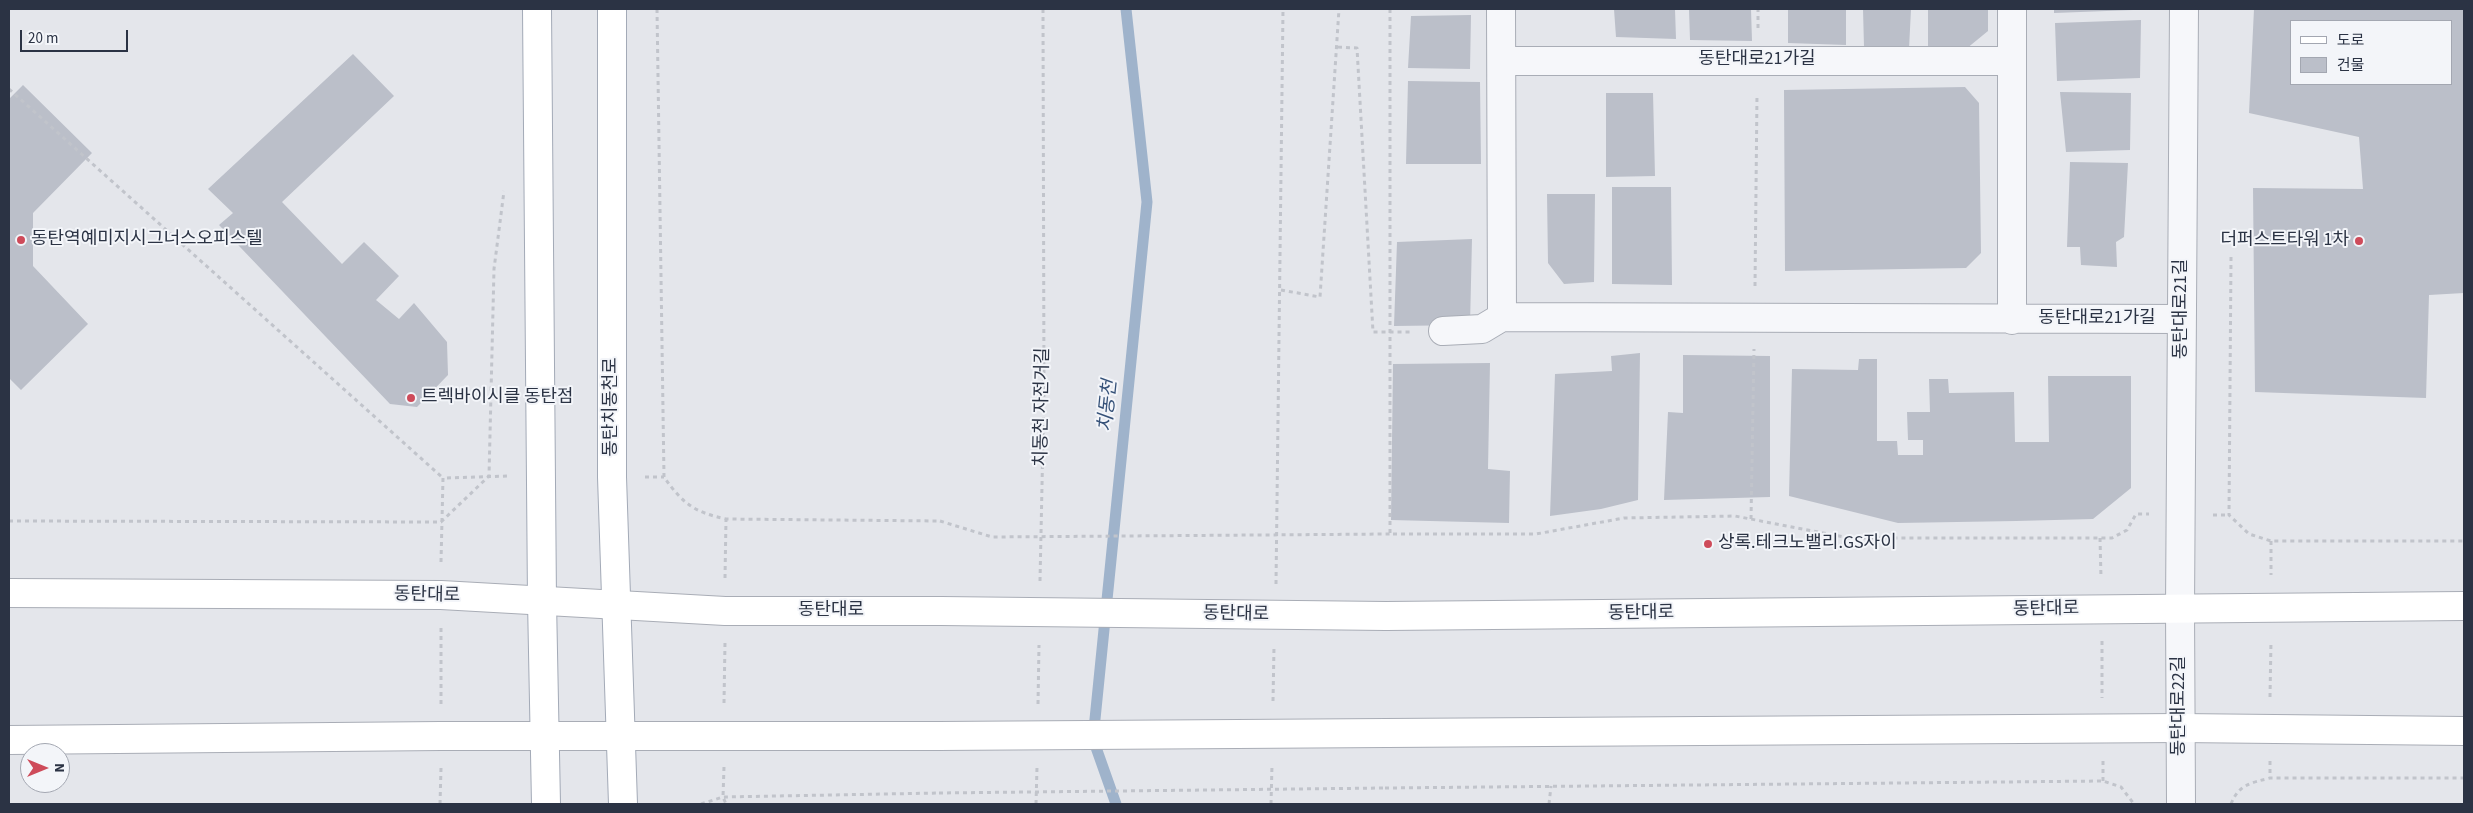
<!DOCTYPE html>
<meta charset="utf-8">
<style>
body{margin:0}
#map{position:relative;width:2473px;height:813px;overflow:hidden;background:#e4e6eb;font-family:"Source Sans 3","Noto Sans KR",sans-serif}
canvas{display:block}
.frame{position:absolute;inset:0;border:10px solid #2b3344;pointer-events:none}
.legend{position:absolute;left:2290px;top:20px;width:162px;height:65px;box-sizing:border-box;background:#f3f5f9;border:1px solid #a3a7b1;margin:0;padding:6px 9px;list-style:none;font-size:15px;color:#2b3344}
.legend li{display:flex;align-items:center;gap:10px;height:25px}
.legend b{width:25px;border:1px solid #a3a7b1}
.north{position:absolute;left:20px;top:743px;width:50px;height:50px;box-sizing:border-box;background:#f3f5f9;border:1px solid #a3a7b1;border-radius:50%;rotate:90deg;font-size:14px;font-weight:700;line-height:20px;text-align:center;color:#2b3344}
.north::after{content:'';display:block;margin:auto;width:18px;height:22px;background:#ce4b5a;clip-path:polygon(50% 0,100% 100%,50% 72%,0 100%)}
.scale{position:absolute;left:20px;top:30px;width:108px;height:22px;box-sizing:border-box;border:2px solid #2b3344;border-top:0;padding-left:6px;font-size:15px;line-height:18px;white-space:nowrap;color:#2b3344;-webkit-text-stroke:4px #f3f5f9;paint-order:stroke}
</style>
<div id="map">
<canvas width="2473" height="813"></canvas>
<div class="frame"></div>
<ul class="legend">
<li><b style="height:6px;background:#fff"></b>도로</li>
<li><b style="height:14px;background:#bbbfc9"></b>건물</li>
</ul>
<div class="north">N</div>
<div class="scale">20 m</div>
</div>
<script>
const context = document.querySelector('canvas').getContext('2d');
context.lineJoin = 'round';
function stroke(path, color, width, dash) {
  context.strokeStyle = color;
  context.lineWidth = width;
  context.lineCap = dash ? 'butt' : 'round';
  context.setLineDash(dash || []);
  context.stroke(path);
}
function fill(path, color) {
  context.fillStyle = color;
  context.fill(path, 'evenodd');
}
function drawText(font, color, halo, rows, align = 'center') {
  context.font = font + ' "Source Sans 3","Noto Sans KR",sans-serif';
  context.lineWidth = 4;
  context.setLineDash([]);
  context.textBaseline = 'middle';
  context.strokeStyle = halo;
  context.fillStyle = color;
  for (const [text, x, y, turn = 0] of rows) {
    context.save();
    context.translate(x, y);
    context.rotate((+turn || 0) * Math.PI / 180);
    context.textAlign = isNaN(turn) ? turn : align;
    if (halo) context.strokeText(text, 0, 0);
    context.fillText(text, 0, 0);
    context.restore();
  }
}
const stream = new Path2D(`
 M 1116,804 L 1093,739 L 1147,202 L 1126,9`);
const building = new Path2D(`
 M 1614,9 L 1675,9 L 1676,39 L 1616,37 Z
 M 1689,9 L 1751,9 L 1752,41 L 1690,40 Z
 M 1788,9 L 1846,9 L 1846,45 L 1788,43 Z
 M 1863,9 L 1911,9 L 1909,49 L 1864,47 Z
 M 1928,9 L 1988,9 L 1988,31 L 1966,49 L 1928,50 Z
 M 2054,9 L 2133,9 L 2133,10 L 2054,13 Z
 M 2254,9 L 2464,9 L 2464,293 L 2429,295 L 2426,398 L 2255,392 L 2253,188 L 2363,189 L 2359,137 L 2249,113 ZM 2292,21 L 2452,21 L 2452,84 L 2292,84 Z
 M 1471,15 L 1470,69 L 1408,68 L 1411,16 Z
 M 2141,20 L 2140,78 L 2057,81 L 2055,23 Z
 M 353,54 L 394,96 L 282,202 L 342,264 L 364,242 L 399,276 L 376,300 L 399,319 L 414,303 L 447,342 L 448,375 L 417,407 L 390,404 L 219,225 L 233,213 L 208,189 Z
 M 1408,81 L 1480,82 L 1481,164 L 1406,164 Z
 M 23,85 L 92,153 L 33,213 L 33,266 L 88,324 L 21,390 L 9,378 L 9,99 Z
 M 1965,87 L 1979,103 L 1981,253 L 1966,268 L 1785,271 L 1784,90 Z
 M 2060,92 L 2131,93 L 2130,150 L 2066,152 Z
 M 1606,93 L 1653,93 L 1655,176 L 1606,177 Z
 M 2070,162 L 2128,163 L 2124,237 L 2116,242 L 2117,267 L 2081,265 L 2080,247 L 2067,247 Z
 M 1612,187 L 1671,187 L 1672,285 L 1612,284 Z
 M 1547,194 L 1595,194 L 1594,282 L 1564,284 L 1548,263 Z
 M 1472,239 L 1470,325 L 1394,326 L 1397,242 Z
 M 1640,353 L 1638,500 L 1601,509 L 1550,516 L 1555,374 L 1612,371 L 1611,356 Z
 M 1683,355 L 1770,356 L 1770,497 L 1664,500 L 1668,412 L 1683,413 Z
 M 1859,359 L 1877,359 L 1877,441 L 1897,441 L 1898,455 L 1923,455 L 1923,440 L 1908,440 L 1907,412 L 1930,412 L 1929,379 L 1948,379 L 1949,393 L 2014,392 L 2015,442 L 2049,442 L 2048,376 L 2131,376 L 2131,488 L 2093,519 L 2016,521 L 1898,523 L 1789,496 L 1792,369 L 1858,370 Z
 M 1490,363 L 1488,469 L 1510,471 L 1509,523 L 1391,520 L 1393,364 Z`);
const path = new Path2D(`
 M 657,9 L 664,477 C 683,504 694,512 726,519 L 940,521
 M 1390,9 L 1390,534 L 1536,534 L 1624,518 L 1735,516 L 1849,538 L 2112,538 L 2127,530 L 2136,514 L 2149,514
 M 1758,28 L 1758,9
 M 1338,47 L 1357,48 L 1373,332 L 1412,332
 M 9,89 L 443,478
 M 2231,257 L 2229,515 L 2249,534 L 2271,541 L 2464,541
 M 1755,286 L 1757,94
 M 1281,290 L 1320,297 L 1339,9
 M 645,477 L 664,477
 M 2213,515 L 2229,515
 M 1751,519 L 1754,349
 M 9,521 L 441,522 L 489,476 L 494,269 L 504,191
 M 2100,538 L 2101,578
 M 2271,541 L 2271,575
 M 441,562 L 443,478 L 509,476
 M 725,578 L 726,519
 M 1040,581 L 1044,391 L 1043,9
 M 1276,584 L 1283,9
 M 441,628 L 441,704
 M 2102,641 L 2102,698
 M 2270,697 L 2271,641
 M 1273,701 L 1274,647
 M 724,703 L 725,642
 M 1038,704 L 1039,645
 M 2103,761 L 2103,781
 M 2270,761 L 2270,778
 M 724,767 L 723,797 L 726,804
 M 1385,788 L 2103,781 L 2121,787 L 2134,804
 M 440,804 L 441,768
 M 701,804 L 723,797 L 939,793
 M 1036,804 L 1037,767
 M 1271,804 L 1272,765
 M 1549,804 L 1551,786
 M 2231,804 C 2239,784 2251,783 2270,778 L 2464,778`);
const minor = new Path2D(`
 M 1502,61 L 2012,61
 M 1502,317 L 2182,319
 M 2012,320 L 2012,9
 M 1443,331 L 1482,329 L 1502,317 L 1501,9
 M 2180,608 L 2184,9`);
const tertiary = new Path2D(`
 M 2180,608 L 2181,804`);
const secondary = new Path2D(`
 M 9,593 L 441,595 L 725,611 L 941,611
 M 1386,616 L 2464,606
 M 1386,733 L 2180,728 L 2464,731
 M 9,740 L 441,736 L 939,736`);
const primary = new Path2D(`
 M 537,9 L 542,601 L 546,804
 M 612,9 L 612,477 L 623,804`);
const pathBridge = new Path2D(`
 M 940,521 L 992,537 L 1390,534
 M 939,793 L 1385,788`);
const secondaryBridge = new Path2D(`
 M 941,611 L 1386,616
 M 939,736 L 1386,733`);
const markers = [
 [21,240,5,"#ce4b5a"],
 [2359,241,5,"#ce4b5a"],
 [411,398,5,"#ce4b5a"],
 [1708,544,5,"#ce4b5a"]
];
const streetNames = [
 ["동탄대로21가길",1757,60],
 ["동탄대로21길",2182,309,-90],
 ["동탄대로21가길",2097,319],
 ["동탄치동천로",612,407,-90],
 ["치동천 자전거길",1043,407,-89],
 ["동탄대로",427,596,1],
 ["동탄대로",2046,610,-1],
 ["동탄대로",831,611],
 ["동탄대로",1641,614,-1],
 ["동탄대로",1236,615,1],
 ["동탄대로22길",2180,706,-90]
];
const poiNames = [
 ["동탄역예미지시그너스오피스텔",31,240],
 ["더퍼스트타워 1차",2349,241,"right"],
 ["트렉바이시클 동탄점",421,398],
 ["상록.테크노밸리.GS자이",1718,544]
];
const waterNames = [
 ["치동천",1109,406,-84]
];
stroke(stream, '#9fb3cb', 11);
fill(building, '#bbbfc9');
stroke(minor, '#a9adb6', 30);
stroke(tertiary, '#a9adb6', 30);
stroke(secondary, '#a9adb6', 30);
stroke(primary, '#a3aab7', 30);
stroke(path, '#c1c4cb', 3, [4, 4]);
stroke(minor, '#f6f7fa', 28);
stroke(tertiary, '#f6f7fa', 28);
stroke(secondary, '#fff', 28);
stroke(primary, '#fff', 28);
stroke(secondaryBridge, '#a9adb6', 30, []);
stroke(pathBridge, '#c1c4cb', 3, [4, 4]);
stroke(secondaryBridge, '#fff', 28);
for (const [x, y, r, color] of markers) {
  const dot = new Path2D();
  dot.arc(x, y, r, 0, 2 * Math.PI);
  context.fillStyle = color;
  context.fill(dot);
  stroke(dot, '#f3f5f9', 2);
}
drawText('18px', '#2b3344', '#f3f5f9', streetNames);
drawText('18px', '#2b3344', '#f3f5f9', poiNames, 'left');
drawText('italic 19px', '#355178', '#f3f5f9', waterNames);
</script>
